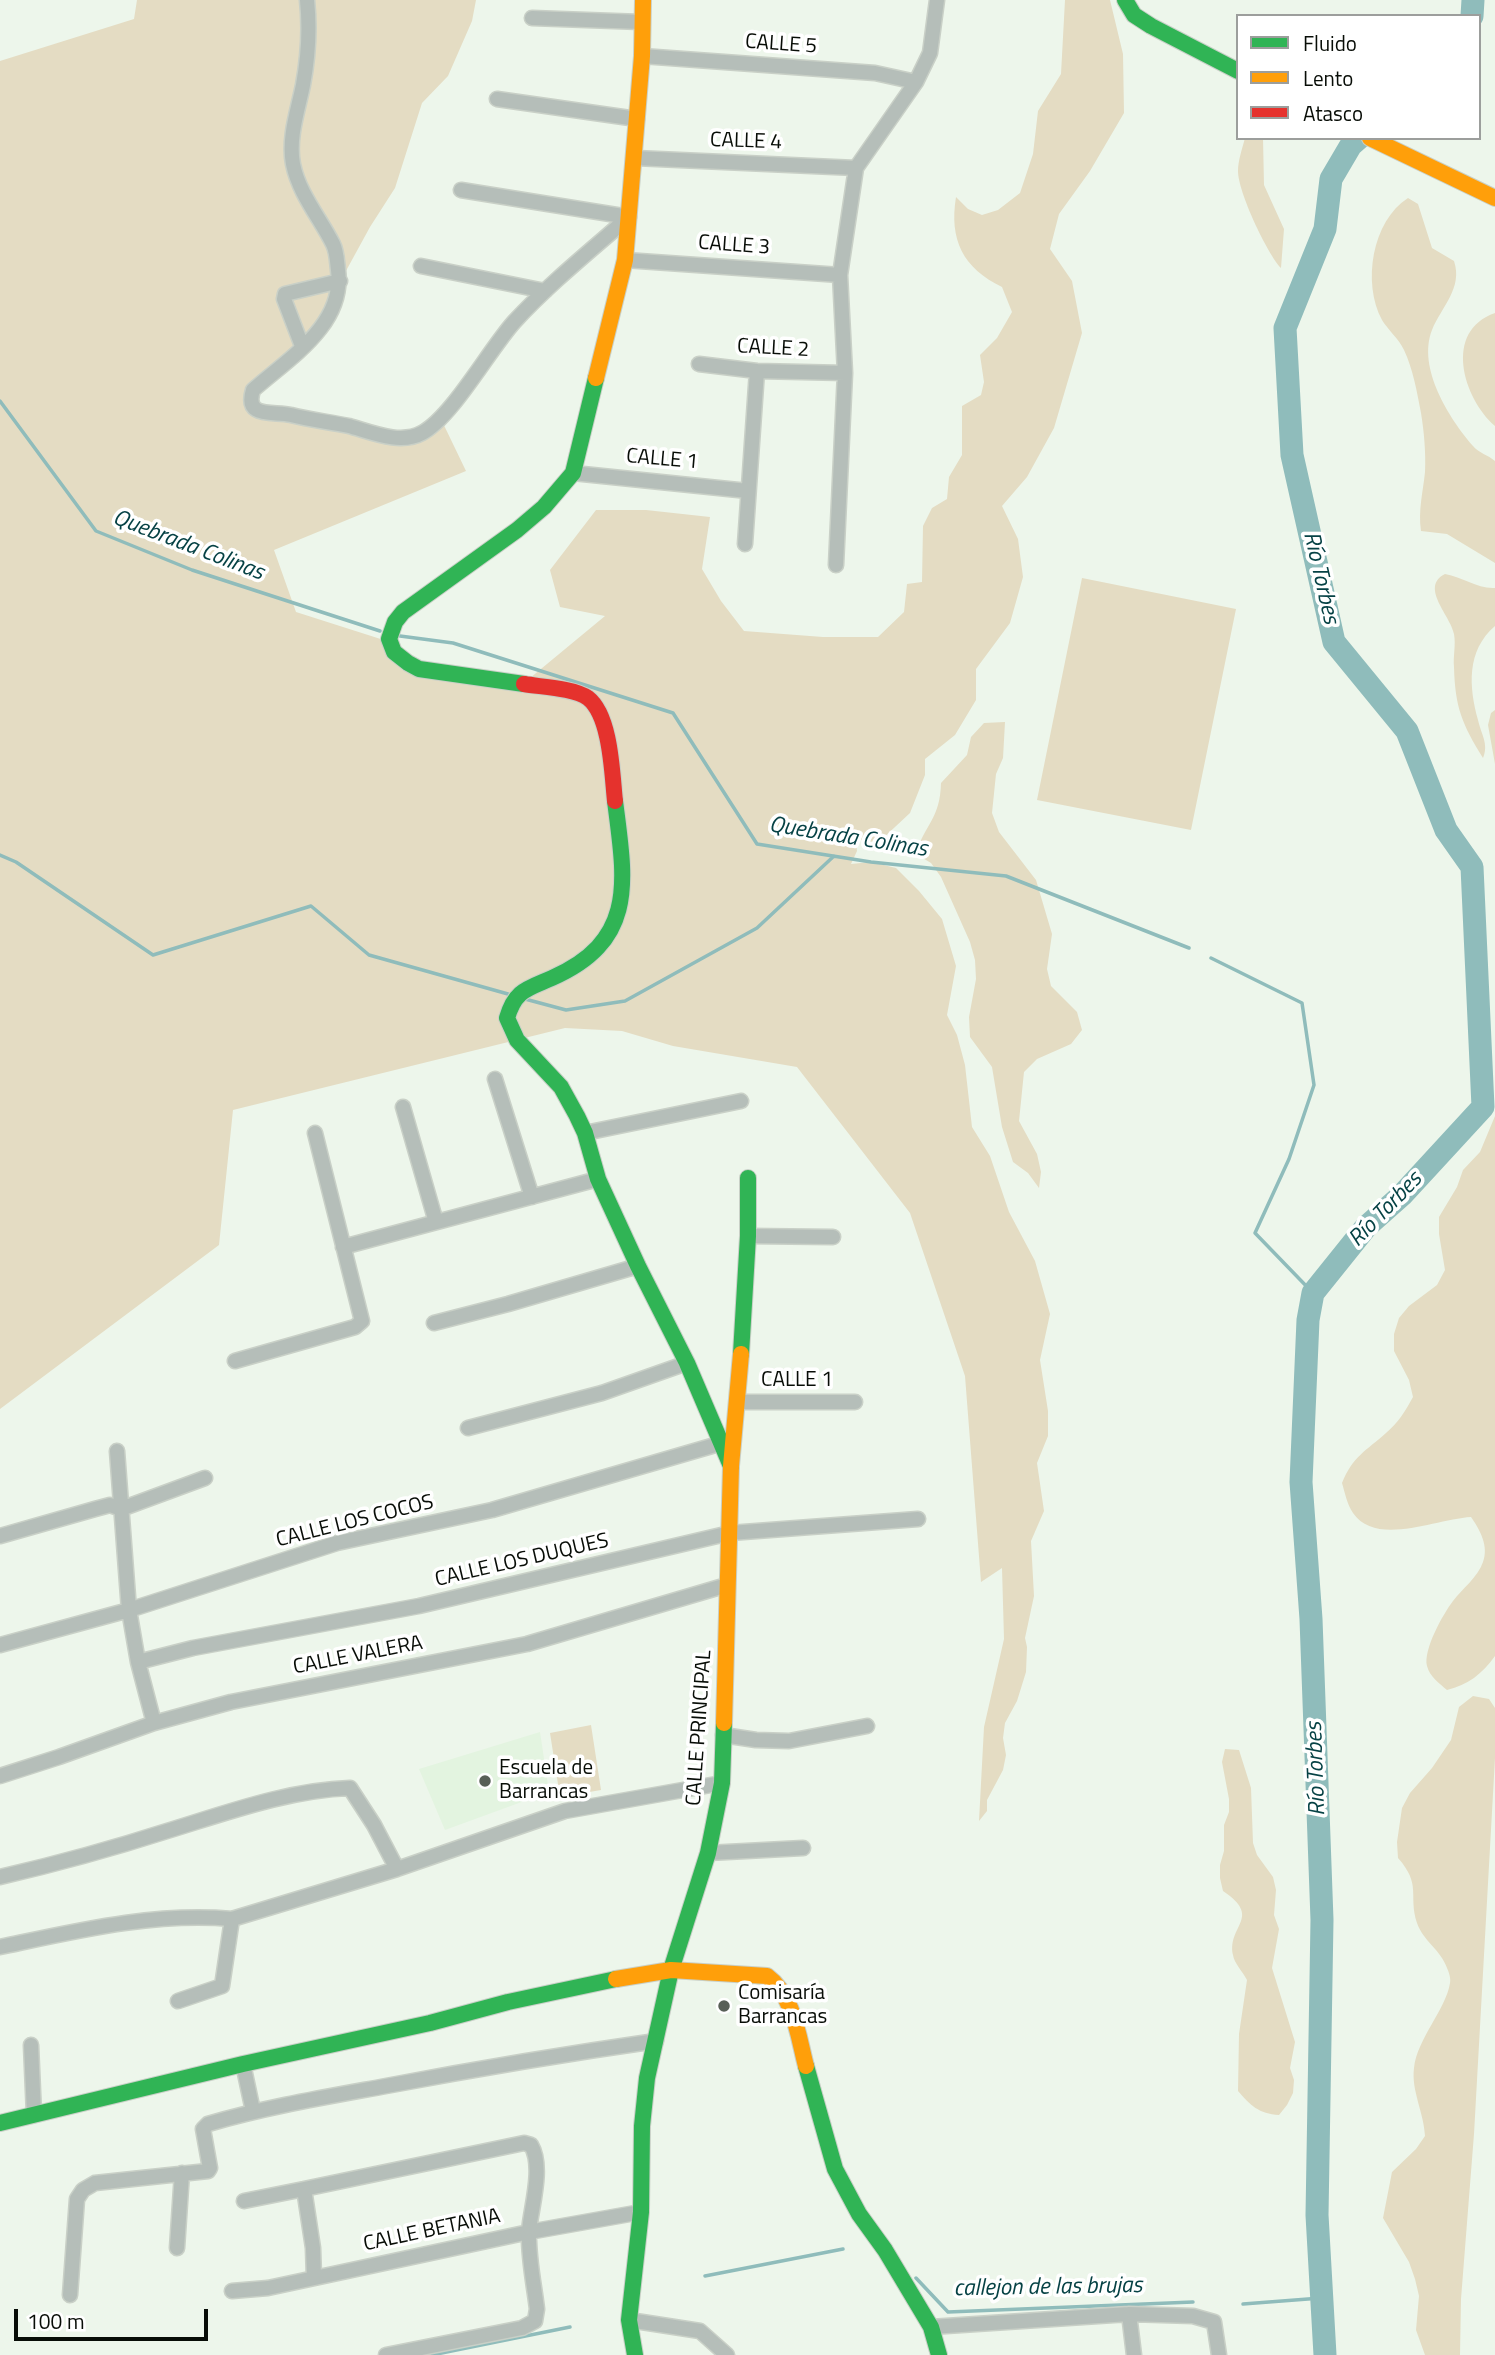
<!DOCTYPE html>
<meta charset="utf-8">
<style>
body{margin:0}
#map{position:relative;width:1495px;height:2355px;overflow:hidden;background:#edf6eb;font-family:"Titillium Web",sans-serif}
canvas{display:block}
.legend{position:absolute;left:1236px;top:14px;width:245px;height:126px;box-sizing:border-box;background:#fff;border:2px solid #9c9e9c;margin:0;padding:9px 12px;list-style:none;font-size:21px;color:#080d07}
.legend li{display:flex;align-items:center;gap:14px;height:35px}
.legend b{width:35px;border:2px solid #9c9e9c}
.scale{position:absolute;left:14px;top:2309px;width:194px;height:32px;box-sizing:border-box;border:4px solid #080d07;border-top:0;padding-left:9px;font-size:21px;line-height:24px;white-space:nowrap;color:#080d07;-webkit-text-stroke:5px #fff;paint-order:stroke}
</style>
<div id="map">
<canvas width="1495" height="2355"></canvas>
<ul class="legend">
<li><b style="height:9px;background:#30b455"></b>Fluido</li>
<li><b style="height:9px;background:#ff9f0a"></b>Lento</li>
<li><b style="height:9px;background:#e5322d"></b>Atasco</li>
</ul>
<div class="scale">100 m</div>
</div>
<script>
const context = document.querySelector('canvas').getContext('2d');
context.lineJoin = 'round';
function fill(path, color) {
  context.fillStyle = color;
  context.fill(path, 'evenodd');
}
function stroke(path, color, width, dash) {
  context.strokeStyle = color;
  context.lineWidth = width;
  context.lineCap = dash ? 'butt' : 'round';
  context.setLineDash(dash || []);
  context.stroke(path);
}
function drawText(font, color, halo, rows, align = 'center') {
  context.font = font + ' "Titillium Web",sans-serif';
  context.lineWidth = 7;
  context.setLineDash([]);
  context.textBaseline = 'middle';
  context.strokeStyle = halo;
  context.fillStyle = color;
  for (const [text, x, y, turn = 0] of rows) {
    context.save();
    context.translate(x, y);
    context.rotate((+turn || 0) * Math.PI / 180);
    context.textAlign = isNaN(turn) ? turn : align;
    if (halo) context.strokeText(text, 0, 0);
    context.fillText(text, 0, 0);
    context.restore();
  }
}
const built = new Path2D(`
 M 540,1732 L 549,1792 L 445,1830 L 419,1769 Z`);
const green = new Path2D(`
 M 137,0 L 476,0 L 472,21 L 448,76 L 422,103 L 395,188 L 370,227 L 341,280 L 337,303 L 254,389 L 252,403 L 388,432 L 421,432 L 440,417 L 466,471 L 274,550 L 296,612 L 390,642 L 399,658 L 524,683 L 605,616 L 560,607 L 550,570 L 596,510 L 646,510 L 710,517 L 702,569 L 721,601 L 744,631 L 823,637 L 878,637 L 904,612 L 907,584 L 922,582 L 923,526 L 932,508 L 947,499 L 949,477 L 962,455 L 962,406 L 981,395 L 984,382 L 980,355 L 997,338 L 1012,312 L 1002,287 C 963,268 949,240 956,197 L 968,209 L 982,215 L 998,210 L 1020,193 L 1033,154 L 1038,111 L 1061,74 L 1065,0 L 1110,0 L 1123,54 L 1124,113 L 1090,171 L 1059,214 L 1050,249 L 1072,281 L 1082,333 L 1054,428 L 1027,477 L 1002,506 L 1018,539 L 1023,577 L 1010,623 L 976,669 L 976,700 L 955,735 L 925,759 L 925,775 L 910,813 L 880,841 L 864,842 L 855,835 L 857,851 L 851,864 L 871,862 L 896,868 L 919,891 L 942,919 L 956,966 L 947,1015 L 957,1035 L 965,1065 L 972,1127 L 990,1156 L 1009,1212 L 1035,1261 L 1050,1314 L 1040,1360 L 1048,1411 L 1048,1436 L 1037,1463 L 1044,1511 L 1031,1541 L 1034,1596 L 1025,1638 L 1027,1647 L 1026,1672 L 1017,1701 L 1005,1723 L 1003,1738 L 1006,1755 L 1003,1770 L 987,1800 L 987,1811 L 979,1821 L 984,1727 L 1004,1639 L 1002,1568 L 981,1582 L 965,1376 L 910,1213 L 797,1067 L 673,1046 L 622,1031 L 565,1028 L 233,1110 L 219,1245 L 0,1409 L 0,61 L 134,19 Z
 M 1245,138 L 1263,138 L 1264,185 L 1284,229 L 1281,268 C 1267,253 1238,192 1238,171 C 1238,161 1242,149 1245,138 Z
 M 1408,198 L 1418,204 L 1432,248 L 1454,261 C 1463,288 1442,306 1432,330 C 1417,368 1449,418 1473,446 C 1479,453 1488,455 1495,461 L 1495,563 L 1447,534 L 1421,531 C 1418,510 1423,492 1425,472 C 1426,453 1424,431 1421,413 C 1417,392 1413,369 1404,350 C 1399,339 1388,330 1382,320 C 1362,283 1372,221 1408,198 Z
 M 1495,313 L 1495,426 C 1463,398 1443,331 1495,313 Z
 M 1445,574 C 1463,577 1477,589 1495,588 L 1495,626 C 1466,651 1469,687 1478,720 C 1481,734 1489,744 1483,758 C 1462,724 1455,707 1454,667 C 1453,656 1456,645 1454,634 C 1451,616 1419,587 1445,574 Z
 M 1082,578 L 1236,609 L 1191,830 L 1037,800 Z
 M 1495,710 L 1495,764 L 1488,725 L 1491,713 Z
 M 1005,722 L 1003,758 L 996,774 L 992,813 L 999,832 L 1036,880 L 1052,934 L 1047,969 L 1051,986 L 1077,1012 L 1082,1030 L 1071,1044 L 1037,1059 L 1024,1072 L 1019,1121 L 1037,1154 L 1041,1172 L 1039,1188 L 1028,1173 L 1013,1162 L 1002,1127 L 992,1067 L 970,1037 L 969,1017 L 976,979 L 975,960 L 970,942 L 941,877 L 931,863 L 916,854 C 925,823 940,820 941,783 L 967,755 L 971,737 L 984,723 Z
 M 1495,1116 L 1495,1656 C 1482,1674 1468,1685 1447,1690 C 1439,1683 1430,1677 1427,1666 C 1423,1650 1443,1614 1453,1601 C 1462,1589 1478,1577 1483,1562 C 1489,1546 1480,1530 1471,1517 C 1436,1519 1376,1547 1353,1513 C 1347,1504 1345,1493 1342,1483 C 1353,1456 1366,1451 1386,1433 C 1398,1423 1406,1410 1413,1397 L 1409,1380 L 1394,1351 L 1394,1334 L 1399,1318 L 1409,1306 L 1437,1285 L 1445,1270 L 1439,1234 L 1439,1217 L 1457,1187 L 1463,1170 L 1480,1152 Z
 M 1473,1696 L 1489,1699 L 1495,1708 L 1495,1758 L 1474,2134 L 1461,2299 L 1460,2355 L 1425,2355 L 1416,2330 L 1419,2296 L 1415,2279 L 1409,2262 L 1383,2218 L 1392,2172 L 1416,2149 L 1425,2136 C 1424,2113 1411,2090 1414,2068 C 1417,2039 1446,2009 1450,1983 C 1451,1979 1449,1972 1447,1968 C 1441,1950 1423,1941 1417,1923 C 1408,1895 1422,1885 1398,1858 L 1397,1842 L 1402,1808 L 1410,1793 L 1432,1768 L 1451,1740 L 1459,1707 Z
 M 591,1725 L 601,1790 L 560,1797 L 550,1733 Z
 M 1225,1749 L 1239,1750 L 1251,1788 L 1253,1843 L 1257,1855 L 1273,1877 L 1276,1890 L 1274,1915 L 1279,1929 L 1272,1968 L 1295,2042 L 1290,2068 L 1294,2080 L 1293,2093 L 1287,2105 L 1279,2115 C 1259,2114 1250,2105 1238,2091 L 1239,2034 L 1247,1980 C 1243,1972 1234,1963 1233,1955 C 1227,1925 1263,1918 1223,1891 L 1220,1878 L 1220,1865 L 1224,1851 L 1224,1825 L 1229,1812 L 1229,1799 L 1222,1762 Z`);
const stream = new Path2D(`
 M 0,401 L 96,531 L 192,570 L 380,631
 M 400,636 L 453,643 L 673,713 L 757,844 L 871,862 L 1006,876 L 1189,948
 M 0,855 L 16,862 L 153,955 L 311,906 L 369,955 L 508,994
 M 1211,958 L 1302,1003 L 1314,1085 L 1289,1159 L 1255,1233 L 1313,1293
 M 525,999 L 566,1010 L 625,1001 L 757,928 L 834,856
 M 705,2276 L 843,2249
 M 916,2278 L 948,2312 L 1193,2302
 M 1243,2304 L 1321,2298
 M 432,2355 L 570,2327`);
const river = new Path2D(`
 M 1472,16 L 1473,0
 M 1325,2355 L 1317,2215 L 1322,1920 L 1311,1619 L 1301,1482 L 1308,1320 L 1313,1293 L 1366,1227 L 1402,1195 L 1483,1107 L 1472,867 L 1446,830 L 1407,731 L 1334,642 L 1292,455 L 1285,328 L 1325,229 L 1331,179 L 1351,145 L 1359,138`);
const street = new Path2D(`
 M 307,0 C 310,28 308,58 303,85 C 298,110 288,138 293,164 C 299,194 320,218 333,244 C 337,252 337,262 338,270 C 345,325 289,358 253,390 C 244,419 273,411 291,415 C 310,420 330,422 349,426 C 371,432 400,445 422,433 C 452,417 489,350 514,322 C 549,284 590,251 629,217
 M 532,18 L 641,22
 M 642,56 L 875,73 L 916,82
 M 497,99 L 637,119
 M 635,158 L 856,168
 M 461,190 L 629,217
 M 625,260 L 840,275
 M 421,266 L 545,291
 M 302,346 L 284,299 L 285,294 L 340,281
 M 699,364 L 757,371 L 845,373
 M 573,473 L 748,491
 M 745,544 L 757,371
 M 836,565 L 845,373 L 840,275 L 856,168 L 916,82 L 930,53 L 937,0
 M 495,1079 L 532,1197
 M 403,1107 L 436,1222
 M 585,1133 L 741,1101
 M 748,1236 L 833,1237
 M 343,1247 L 598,1179
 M 434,1323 L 508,1304 L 638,1266
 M 235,1361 L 355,1327 L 362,1321 L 315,1133
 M 738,1402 L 855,1402
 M 468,1428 L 602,1393 L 687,1363
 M 117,1451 L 129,1610 L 138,1662 L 154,1723
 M 0,1536 L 95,1509 L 110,1505 L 121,1509 L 205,1478
 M 0,1645 L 129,1610 L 337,1543 L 492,1510 L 722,1443
 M 138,1662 L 193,1648 L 419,1606 L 730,1533 L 918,1519
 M 723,1735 L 756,1740 L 789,1741 L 867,1726
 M 0,1776 L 59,1757 L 154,1723 L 231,1702 L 527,1644 L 727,1585
 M 708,1853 L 803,1848
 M 0,1877 C 56,1864 111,1849 167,1831 C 226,1813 288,1790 350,1788 L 374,1825 L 397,1869
 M 0,1947 C 76,1931 154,1912 232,1919
 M 178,2001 L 222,1986 L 232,1919 L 397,1869 L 565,1811 L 722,1783
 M 31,2045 L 34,2115
 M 243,2064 L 253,2111
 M 244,2201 L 304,2189
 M 177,2248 L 182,2173
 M 314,2278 L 313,2248 L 304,2189 L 524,2143 L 531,2145 C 544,2167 531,2207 529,2231 C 528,2257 534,2284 537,2309 L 535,2321 L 522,2328 L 386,2355
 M 232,2291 L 268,2288 L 529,2232 L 641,2212
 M 70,2295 L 77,2199 L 83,2190 L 95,2183 L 208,2171 L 210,2168 L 203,2129 L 208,2124 C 266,2107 326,2097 386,2086 C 476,2069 565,2054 656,2041
 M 1129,2314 L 1134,2355
 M 629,2320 L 700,2331 L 727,2355
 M 931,2327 L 1129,2314 L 1193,2316 L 1214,2322 L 1219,2355`);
const fast = new Path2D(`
 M 1125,0 L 1134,15 L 1151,26 L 1238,71
 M 524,684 L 419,669 L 408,663 L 394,652 L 389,639 L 395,622 L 403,612 L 517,530 L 544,507 L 573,473 L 596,378
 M 615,801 C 625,880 638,940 552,978 C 527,989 515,990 507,1018 L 517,1040 L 561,1087 L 577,1116 L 585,1133 L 598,1179 L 638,1266 L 687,1363 L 731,1466
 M 741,1354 L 748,1236 L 748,1178
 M 806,2066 L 835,2169 L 859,2214 L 885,2250 L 931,2327 L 939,2355
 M 0,2123 L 243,2064 L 430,2023 L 508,2002 L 616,1979
 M 635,2355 L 629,2320 L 641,2212 L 642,2126 L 647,2078 L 671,1970 L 708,1853 L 722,1783 L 724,1723`);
const slow = new Path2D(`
 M 1370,138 L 1495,198
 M 596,378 L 625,260 L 642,56 L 643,0
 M 724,1723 L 731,1466 L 741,1354
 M 616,1979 L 671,1970 L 767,1976 C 794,1996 798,2036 806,2066`);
const jam = new Path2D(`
 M 524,684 C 541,687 574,688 588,698 C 611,716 612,774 615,801`);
const markers = [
 [485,1781,7,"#585f57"],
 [724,2006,7,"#585f57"]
];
const streetNames = [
 ["CALLE 5",781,45,4],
 ["CALLE 4",746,142,2],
 ["CALLE 3",734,246,4],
 ["CALLE 2",773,349,3],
 ["CALLE 1",662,460,5],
 ["CALLE 1",797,1381],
 ["CALLE LOS COCOS",355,1522,-14],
 ["CALLE LOS DUQUES",522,1561,-13],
 ["CALLE VALERA",358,1656,-11],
 ["CALLE PRINCIPAL",700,1728,-86],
 ["CALLE BETANIA",432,2231,-12]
];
const poiNames = [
 ["Escuela de",499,1769],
 ["Barrancas",499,1793],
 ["Comisaría",738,1994],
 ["Barrancas",738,2018]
];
const waterNames = [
 ["Quebrada Colinas",188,546,21],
 ["Río Torbes",1320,578,77],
 ["Quebrada Colinas",848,838,9],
 ["Río Torbes",1386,1210,-46],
 ["Río Torbes",1317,1769,-92],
 ["callejon de las brujas",1048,2288,-1]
];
fill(built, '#e3f4e0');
fill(green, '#e4dcc3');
stroke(stream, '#8fbcbb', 3.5);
stroke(river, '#8fbcbb', 23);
stroke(street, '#c9d0c7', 17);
stroke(fast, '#c9d0c7', 18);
stroke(slow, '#c9d0c7', 18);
stroke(jam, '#c9d0c7', 18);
stroke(street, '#b5beb9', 14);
stroke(fast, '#30b455', 16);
stroke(slow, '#ff9f0a', 16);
stroke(jam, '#e5322d', 16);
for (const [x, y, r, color] of markers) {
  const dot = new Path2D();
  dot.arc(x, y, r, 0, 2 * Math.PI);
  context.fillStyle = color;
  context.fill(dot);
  stroke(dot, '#fff', 2.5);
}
drawText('21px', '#080d07', '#fff', streetNames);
drawText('21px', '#080d07', '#fff', poiNames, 'left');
drawText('italic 23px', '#064245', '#fff', waterNames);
</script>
